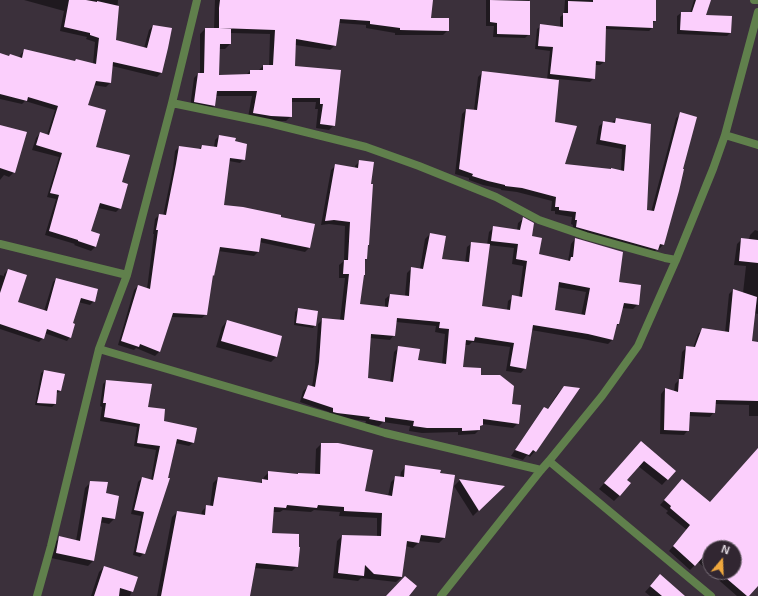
<!DOCTYPE html>
<style>
body{margin:0}
#map{position:relative;width:758px;height:596px;overflow:hidden;background:#3b303b;font-family:Helvetica,sans-serif}
canvas{display:block}
.north{position:absolute;left:702px;top:540px;width:40px;height:40px;box-sizing:border-box;background:#312631;border:1px solid #776e77;border-radius:50%;rotate:19deg;font-size:11px;font-weight:700;line-height:16px;text-align:center;color:#e0d9e0}
.north::after{content:'';display:block;margin:auto;width:14px;height:18px;background:#efa73d;clip-path:polygon(50% 0,100% 100%,50% 72%,0 100%)}
</style>
<div id="map">
<canvas width="758" height="596"></canvas>
<div class="north">N</div>
</div>
<script>
const context = document.querySelector('canvas').getContext('2d');
context.lineJoin = 'round';
function fill(path, color) {
  context.fillStyle = color;
  context.fill(path, 'evenodd');
}
function stroke(path, color, width, dash) {
  context.strokeStyle = color;
  context.lineWidth = width;
  context.lineCap = dash ? 'butt' : 'round';
  context.setLineDash(dash || []);
  context.stroke(path);
}
const shadow = new Path2D(`
 M 24,0 L 118,0 L 115,41 L 144,48 L 149,30 L 153,26 L 167,48 L 161,73 L 157,77 L 112,66 L 110,83 L 106,87 L 93,85 L 87,105 L 95,148 L 121,183 L 120,208 L 116,212 L 98,208 L 89,232 L 96,246 L 91,251 L 74,245 L 75,244 L 45,235 L 56,199 L 47,197 L 59,157 L 32,150 L 36,138 L 40,133 L 47,135 L 55,110 L 25,101 L 22,104 L 0,99 L 0,54 L 9,57 L 19,58 L 21,54 L 25,50 L 74,62 L 93,64 L 95,42 L 86,39 L 87,37 L 60,31 L 64,11 Z
 M 215,0 L 432,0 L 430,19 L 448,30 L 443,35 L 395,35 L 395,33 L 366,28 L 366,25 L 339,23 L 335,45 L 330,50 L 295,45 L 294,67 L 340,71 L 334,125 L 329,130 L 316,128 L 318,109 L 315,109 L 316,102 L 291,102 L 291,116 L 286,121 L 265,121 L 248,117 L 252,96 L 215,96 L 214,106 L 209,111 L 190,107 L 194,78 L 198,74 L 200,74 L 200,34 L 205,29 L 214,29 ZM 230,33 L 270,34 L 269,66 L 263,66 L 258,71 L 250,71 L 246,75 L 218,76 L 219,49 L 225,49 L 230,44 Z
 M 486,0 L 529,0 L 529,34 L 525,38 L 493,37 L 494,26 L 486,26 Z
 M 565,0 L 655,0 L 655,21 L 652,23 L 652,28 L 649,31 L 605,29 L 604,62 L 600,65 L 595,65 L 594,78 L 590,82 L 558,79 L 554,123 L 564,165 L 621,171 L 622,149 L 596,144 L 599,126 L 604,122 L 611,123 L 616,119 L 650,125 L 646,211 L 651,212 L 676,118 L 681,114 L 663,245 L 659,249 L 657,249 L 653,254 L 572,231 L 573,225 L 571,224 L 572,217 L 555,214 L 555,211 L 551,211 L 552,201 L 517,192 L 501,190 L 501,189 L 483,185 L 469,180 L 469,178 L 455,174 L 462,114 L 466,110 L 474,110 L 478,77 L 482,73 L 547,80 L 550,51 L 535,49 L 537,29 L 541,26 L 560,27 L 560,17 L 564,14 Z
 M 694,0 L 706,0 L 705,16 L 730,33 L 727,36 L 677,34 L 677,16 L 681,13 L 690,13 Z
 M 0,126 L 14,172 L 9,177 L 4,175 L 0,180 Z
 M 219,136 L 235,138 L 234,142 L 244,159 L 240,163 L 229,161 L 223,206 L 314,225 L 309,248 L 305,252 L 259,242 L 258,252 L 254,256 L 218,251 L 214,275 L 212,276 L 206,314 L 202,318 L 171,317 L 159,352 L 155,356 L 136,348 L 134,350 L 118,345 L 134,290 L 138,286 L 147,289 L 154,234 L 153,234 L 155,219 L 159,215 L 163,216 L 173,168 L 175,151 L 179,147 L 198,150 L 202,146 L 214,147 L 215,140 Z
 M 360,161 L 370,184 L 366,259 L 364,261 L 359,305 L 385,307 L 385,299 L 390,295 L 405,296 L 407,273 L 411,269 L 420,269 L 425,239 L 430,234 L 441,260 L 465,263 L 467,247 L 472,243 L 487,245 L 489,232 L 494,227 L 517,231 L 518,223 L 523,219 L 538,255 L 568,261 L 571,244 L 575,239 L 638,304 L 633,309 L 622,308 L 619,324 L 615,327 L 613,339 L 608,344 L 583,339 L 531,330 L 525,368 L 521,373 L 506,371 L 510,347 L 472,342 L 469,345 L 464,345 L 462,368 L 480,376 L 511,405 L 518,423 L 513,428 L 482,424 L 479,428 L 479,430 L 475,434 L 458,435 L 458,432 L 422,433 L 409,431 L 410,426 L 383,422 L 379,426 L 365,424 L 366,421 L 332,417 L 329,416 L 329,412 L 300,402 L 303,391 L 308,387 L 312,387 L 315,367 L 318,324 L 323,319 L 340,320 L 345,278 L 339,278 L 339,265 L 344,261 L 345,226 L 329,224 L 321,225 L 331,170 L 336,165 L 355,168 L 355,166 ZM 488,245 L 514,248 L 512,264 L 523,266 L 519,297 L 513,297 L 508,301 L 507,310 L 480,307 ZM 557,287 L 586,292 L 581,316 L 554,311 ZM 396,322 L 436,326 L 435,332 L 445,334 L 442,364 L 417,361 L 399,347 L 394,352 L 390,383 L 367,379 L 370,338 L 390,340 L 394,335 Z
 M 755,230 L 758,231 L 758,314 L 754,313 L 751,342 L 758,343 L 758,416 L 749,416 L 749,405 L 715,404 L 714,412 L 710,417 L 689,416 L 688,430 L 684,435 L 660,434 L 661,394 L 665,389 L 674,392 L 675,384 L 679,380 L 682,352 L 687,347 L 693,348 L 698,334 L 703,329 L 725,333 L 729,294 L 733,290 L 743,293 L 746,266 L 734,265 L 737,244 L 742,239 L 749,240 L 750,235 Z
 M 8,270 L 17,303 L 44,311 L 53,282 L 56,279 L 94,301 L 90,305 L 78,302 L 72,324 L 70,337 L 67,341 L 44,333 L 43,338 L 39,342 L 0,329 L 0,275 L 4,276 L 4,274 Z
 M 298,309 L 315,325 L 313,328 L 294,325 L 295,312 Z
 M 227,321 L 277,356 L 271,362 L 216,347 L 222,327 Z
 M 44,371 L 60,391 L 57,393 L 56,393 L 55,404 L 52,407 L 35,405 L 41,373 Z
 M 106,381 L 147,408 L 163,422 L 193,443 L 189,446 L 175,443 L 144,553 L 140,557 L 133,555 L 141,516 L 131,514 L 138,482 L 142,478 L 151,480 L 156,450 L 134,446 L 137,427 L 100,421 L 102,407 L 100,406 L 103,384 Z
 M 564,387 L 535,451 L 530,457 L 527,455 L 523,460 L 511,456 L 539,414 L 544,408 L 547,410 L 558,393 Z
 M 321,444 L 364,492 L 388,496 L 391,482 L 396,477 L 400,478 L 401,472 L 406,466 L 439,474 L 453,476 L 444,538 L 439,543 L 419,541 L 418,543 L 413,548 L 405,546 L 402,577 L 396,582 L 361,578 L 358,581 L 333,578 L 337,541 L 342,536 L 377,537 L 377,518 L 339,516 L 340,512 L 314,510 L 311,512 L 283,510 L 280,512 L 272,512 L 271,534 L 297,566 L 292,571 L 254,568 L 249,596 L 157,596 L 172,517 L 177,512 L 201,516 L 202,511 L 207,506 L 210,507 L 213,483 L 218,478 L 260,483 L 263,480 L 264,477 L 269,472 L 297,475 L 298,474 L 315,475 L 316,449 Z
 M 636,448 L 675,471 L 662,485 L 638,466 L 626,480 L 619,496 L 614,501 L 599,489 Z
 M 758,461 L 758,585 L 748,596 L 737,596 L 698,562 L 690,570 L 669,551 L 687,530 L 666,513 L 668,511 L 660,505 L 678,485 L 710,503 ZM 710,548 L 734,548 L 734,572 L 710,572 Z
 M 460,480 L 503,486 L 473,516 L 454,486 Z
 M 91,482 L 105,494 L 114,519 L 109,524 L 100,522 L 94,560 L 88,566 L 51,558 L 54,543 L 60,538 L 76,541 L 85,488 Z
 M 104,567 L 136,577 L 130,596 L 91,596 L 99,572 Z
 M 655,581 L 683,596 L 650,596 L 645,592 Z`);
const building = new Path2D(`
 M 69,0 L 86,0 L 97,2 L 97,1 L 119,6 L 116,40 L 147,48 L 153,25 L 172,28 L 168,48 L 162,73 L 113,62 L 111,83 L 96,81 L 88,105 L 106,110 L 96,147 L 130,155 L 122,182 L 128,184 L 121,209 L 100,203 L 91,231 L 100,234 L 96,247 L 78,241 L 78,240 L 49,231 L 59,195 L 50,193 L 62,153 L 36,145 L 40,132 L 49,135 L 58,106 L 28,97 L 27,101 L 0,94 L 0,53 L 9,56 L 10,54 L 22,58 L 24,49 L 75,61 L 76,59 L 96,64 L 99,38 L 90,35 L 90,33 L 64,27 Z
 M 220,0 L 433,0 L 431,18 L 449,18 L 449,31 L 400,30 L 400,28 L 370,24 L 370,21 L 340,19 L 336,46 L 296,39 L 295,66 L 341,70 L 335,126 L 320,124 L 323,104 L 320,104 L 320,98 L 292,98 L 292,117 L 271,116 L 253,113 L 257,91 L 217,91 L 215,106 L 194,102 L 198,73 L 204,73 L 205,28 L 231,28 L 231,44 L 220,44 L 219,75 L 250,74 L 250,70 L 263,70 L 263,65 L 273,65 L 275,30 L 219,28 L 219,8 Z
 M 490,0 L 530,1 L 530,35 L 497,34 L 497,23 L 490,22 Z
 M 593,0 L 656,0 L 656,21 L 653,21 L 653,28 L 606,26 L 605,62 L 596,61 L 595,79 L 550,74 L 553,47 L 538,46 L 540,24 L 563,27 L 563,13 L 568,13 L 568,1 L 593,2 Z
 M 696,0 L 711,0 L 706,15 L 732,16 L 731,33 L 680,30 L 681,12 L 692,12 Z
 M 482,71 L 559,80 L 555,122 L 577,126 L 565,164 L 611,169 L 611,168 L 624,171 L 626,145 L 600,140 L 603,121 L 615,123 L 616,118 L 651,124 L 647,210 L 654,211 L 680,112 L 697,117 L 683,169 L 684,169 L 679,191 L 664,245 L 660,244 L 658,250 L 576,227 L 577,220 L 575,220 L 576,212 L 559,210 L 559,207 L 555,207 L 556,197 L 522,188 L 505,186 L 505,185 L 488,181 L 472,176 L 473,174 L 459,169 L 466,109 L 477,110 Z
 M 0,125 L 27,132 L 15,173 L 0,168 Z
 M 219,135 L 236,138 L 235,141 L 247,144 L 245,160 L 230,158 L 224,205 L 243,207 L 281,215 L 281,217 L 315,224 L 310,248 L 261,238 L 259,252 L 220,247 L 214,276 L 213,275 L 207,315 L 173,313 L 160,352 L 140,344 L 139,347 L 121,341 L 138,285 L 150,289 L 158,230 L 156,230 L 159,214 L 166,215 L 176,164 L 179,146 L 201,149 L 202,145 L 217,147 Z
 M 359,160 L 374,162 L 371,184 L 373,184 L 369,245 L 368,245 L 367,259 L 365,259 L 365,275 L 364,275 L 360,304 L 388,307 L 390,294 L 409,296 L 411,267 L 423,269 L 430,233 L 446,236 L 442,259 L 469,262 L 471,242 L 490,244 L 482,306 L 510,310 L 512,295 L 522,297 L 527,261 L 516,259 L 518,244 L 491,241 L 493,226 L 520,230 L 523,217 L 534,223 L 532,236 L 542,238 L 539,254 L 570,261 L 571,257 L 573,257 L 575,238 L 623,252 L 619,282 L 641,285 L 639,305 L 624,303 L 619,324 L 617,324 L 613,340 L 588,334 L 533,325 L 526,369 L 510,366 L 514,343 L 475,337 L 474,341 L 466,340 L 463,367 L 481,368 L 481,375 L 500,375 L 514,386 L 512,404 L 521,405 L 519,424 L 483,419 L 483,425 L 480,426 L 480,430 L 462,431 L 462,428 L 427,428 L 413,426 L 414,421 L 385,417 L 385,422 L 369,419 L 370,417 L 337,413 L 333,412 L 333,408 L 303,398 L 308,385 L 315,387 L 319,362 L 322,318 L 344,320 L 349,274 L 343,274 L 344,260 L 348,260 L 350,222 L 334,220 L 325,221 L 335,164 L 358,168 ZM 559,282 L 590,288 L 585,315 L 555,310 ZM 397,318 L 440,322 L 439,328 L 449,329 L 446,364 L 418,360 L 420,349 L 398,346 L 393,382 L 368,378 L 371,334 L 395,336 Z
 M 741,238 L 758,240 L 758,263 L 739,261 Z
 M 8,269 L 27,275 L 18,302 L 47,311 L 56,278 L 98,289 L 95,302 L 81,298 L 73,323 L 75,324 L 71,338 L 47,329 L 44,339 L 0,324 L 0,293 Z
 M 733,289 L 757,297 L 752,341 L 758,342 L 758,401 L 716,400 L 715,413 L 690,412 L 689,431 L 664,430 L 665,388 L 678,392 L 679,379 L 683,379 L 686,346 L 695,347 L 702,328 L 729,332 Z
 M 298,308 L 318,311 L 316,326 L 296,323 Z
 M 227,320 L 282,336 L 277,357 L 221,341 Z
 M 44,370 L 65,374 L 61,391 L 57,390 L 56,404 L 37,403 Z
 M 106,380 L 152,384 L 148,407 L 165,409 L 164,421 L 197,428 L 194,443 L 177,439 L 168,478 L 170,478 L 145,554 L 136,552 L 144,512 L 134,510 L 142,477 L 153,480 L 160,446 L 137,443 L 140,424 L 104,417 L 106,403 L 103,403 Z
 M 564,386 L 580,388 L 536,452 L 533,450 L 529,455 L 515,450 L 544,407 L 548,409 Z
 M 641,441 L 676,471 L 668,480 L 644,461 L 627,480 L 631,483 L 620,496 L 604,483 Z
 M 321,443 L 338,443 L 373,450 L 365,491 L 392,496 L 395,476 L 404,477 L 405,465 L 441,470 L 440,473 L 455,475 L 445,538 L 421,535 L 419,543 L 407,541 L 402,577 L 374,574 L 365,565 L 364,576 L 338,573 L 342,535 L 381,536 L 382,513 L 344,511 L 344,507 L 318,505 L 317,508 L 287,505 L 286,508 L 274,507 L 272,533 L 299,534 L 299,547 L 300,547 L 298,567 L 256,563 L 250,596 L 161,596 L 177,511 L 205,515 L 206,505 L 213,506 L 218,477 L 262,483 L 262,479 L 268,480 L 268,471 L 298,474 L 298,473 L 320,474 Z
 M 758,448 L 758,586 L 749,596 L 747,596 L 719,572 L 734,572 L 734,548 L 710,548 L 710,564 L 703,557 L 695,566 L 673,546 L 690,525 L 670,508 L 671,506 L 664,500 L 682,479 L 710,502 Z
 M 459,479 L 505,486 L 479,511 Z
 M 90,481 L 108,482 L 106,493 L 119,496 L 115,519 L 102,517 L 94,561 L 56,553 L 59,536 L 80,541 Z
 M 104,566 L 138,577 L 133,592 L 120,588 L 119,596 L 94,596 Z
 M 660,574 L 685,596 L 662,596 L 650,586 Z
 M 405,576 L 417,586 L 409,596 L 386,596 Z`);
const minor = new Path2D(`
 M 754,0 L 758,0
 M 172,103 L 269,123 L 366,147 L 419,166 L 496,197 L 539,220 L 586,236 L 665,258 L 676,260
 M 725,135 L 758,145
 M 0,244 L 127,275
 M 99,349 L 385,433 L 541,470
 M 549,461 L 711,596
 M 37,596 L 51,546 L 99,349 L 127,275 L 172,103 L 197,0
 M 441,596 L 541,470 L 549,461 L 602,396 L 638,346 L 676,260 L 713,169 L 725,135 L 758,12`);
fill(shadow, '#0007');
fill(building, '#fbcffc');
stroke(minor, '#60804c', 8);
</script>
